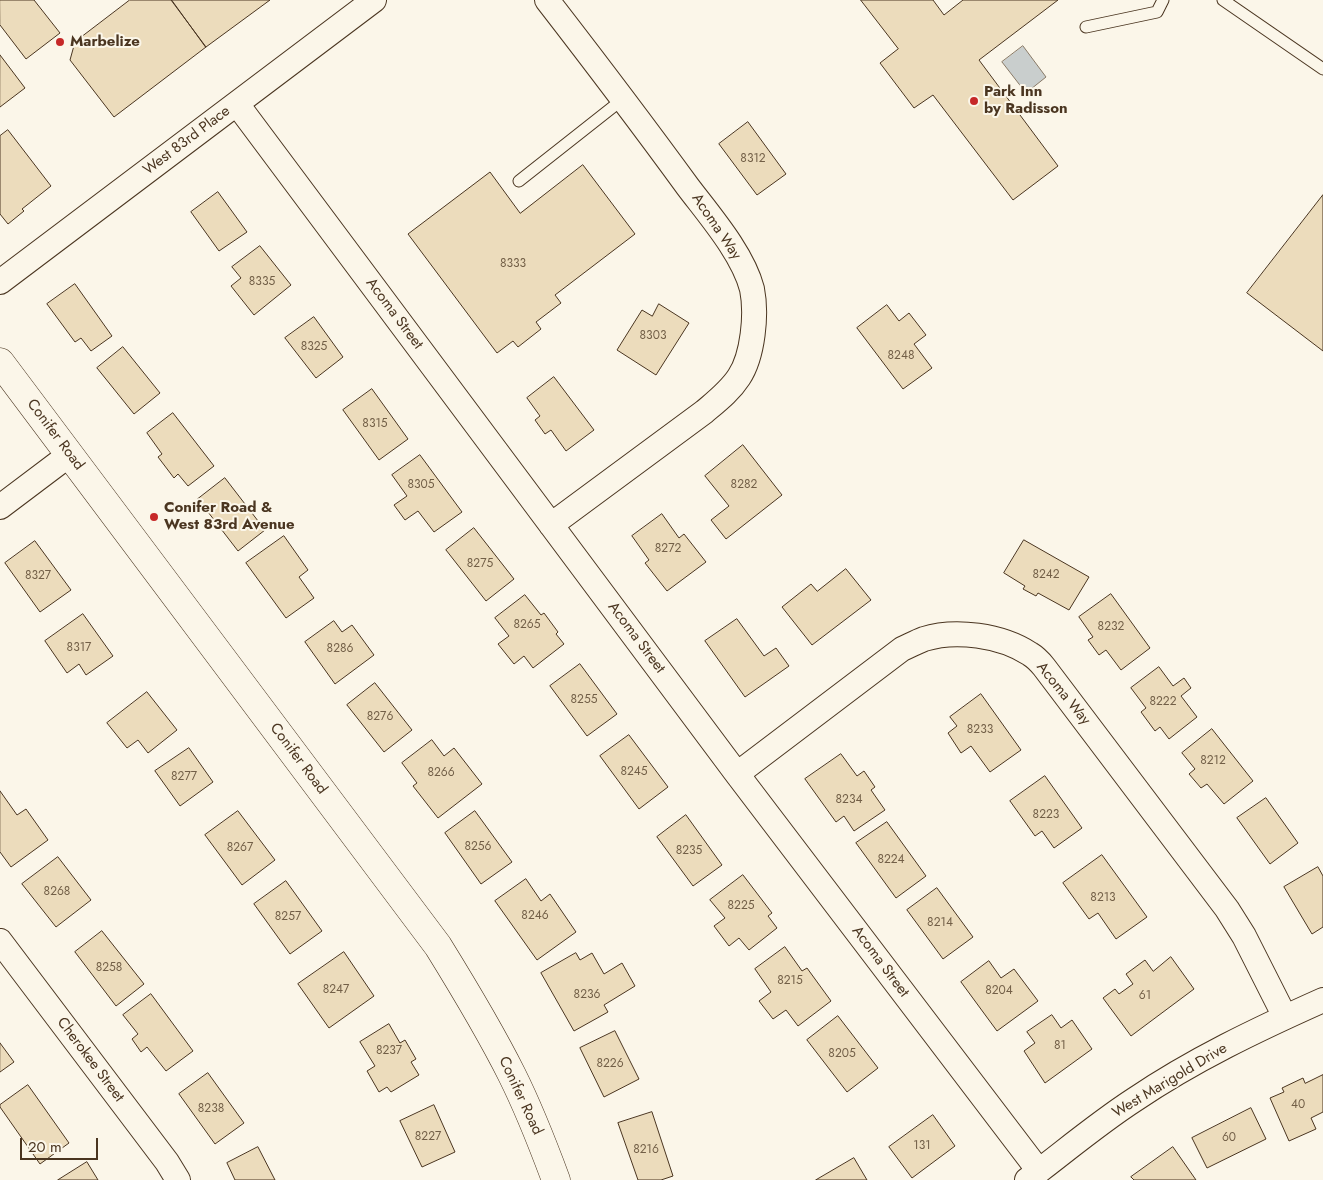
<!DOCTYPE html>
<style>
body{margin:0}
#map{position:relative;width:1323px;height:1180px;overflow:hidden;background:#fbf6e9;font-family:Jost,sans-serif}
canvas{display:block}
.scale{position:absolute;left:20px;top:1138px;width:78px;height:22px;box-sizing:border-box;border:2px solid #4a3520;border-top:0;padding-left:6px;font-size:15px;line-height:18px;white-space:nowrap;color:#4a3520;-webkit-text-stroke:4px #fbf6e9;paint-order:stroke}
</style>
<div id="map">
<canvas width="1323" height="1180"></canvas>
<div class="scale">20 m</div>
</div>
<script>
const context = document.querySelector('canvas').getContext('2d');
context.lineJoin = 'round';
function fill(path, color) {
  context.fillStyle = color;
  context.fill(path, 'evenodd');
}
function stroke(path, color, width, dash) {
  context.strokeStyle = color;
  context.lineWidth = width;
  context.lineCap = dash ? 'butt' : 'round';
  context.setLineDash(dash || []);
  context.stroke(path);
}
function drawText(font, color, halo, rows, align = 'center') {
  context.font = font + ' Jost,sans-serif';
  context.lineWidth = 4;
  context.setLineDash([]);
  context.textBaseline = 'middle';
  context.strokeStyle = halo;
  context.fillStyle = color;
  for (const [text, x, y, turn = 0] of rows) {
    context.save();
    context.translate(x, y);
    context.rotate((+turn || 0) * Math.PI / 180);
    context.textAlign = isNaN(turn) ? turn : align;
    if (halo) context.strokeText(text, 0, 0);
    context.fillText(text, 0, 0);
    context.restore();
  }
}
const water = new Path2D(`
 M 1023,46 L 1046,77 L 1026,93 L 1002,62 Z`);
const building = new Path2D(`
 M 0,0 L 34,0 L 60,33 L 26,59 L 0,25 Z
 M 130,0 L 171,0 L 206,47 L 114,117 L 70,60 L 75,42 Z
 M 172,0 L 270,0 L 206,47 Z
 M 861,0 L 933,0 L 944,15 L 963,0 L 1058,0 L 979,60 L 1058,166 L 1013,200 L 933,95 L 914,108 L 880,63 L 898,49 Z
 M 0,55 L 25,88 L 0,107 Z
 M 748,122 L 786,174 L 757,195 L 719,144 Z
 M 8,130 L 51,186 L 22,209 L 24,211 L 8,224 L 0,214 L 0,136 Z
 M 583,165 L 635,234 L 555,295 L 561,303 L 536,322 L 541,329 L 518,347 L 513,341 L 497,353 L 408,234 L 490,172 L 520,213 Z
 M 218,192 L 247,232 L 219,251 L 191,212 Z
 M 1323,195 L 1323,351 L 1247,293 Z
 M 260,246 L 291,285 L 254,315 L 231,286 L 241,278 L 232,267 Z
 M 75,284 L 112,336 L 91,351 L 81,338 L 75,342 L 47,304 Z
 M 659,304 L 689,323 L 656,375 L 617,350 L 642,310 L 652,316 Z
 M 887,305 L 899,321 L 909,313 L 926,335 L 914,344 L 932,368 L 903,389 L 857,328 Z
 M 314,317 L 343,357 L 316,378 L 285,338 Z
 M 123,347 L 160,393 L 134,414 L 97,368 Z
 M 554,377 L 594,430 L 566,451 L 551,430 L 545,434 L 535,420 L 540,416 L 527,398 Z
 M 372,389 L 408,439 L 379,460 L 343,410 Z
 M 173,413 L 214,466 L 188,486 L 178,474 L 174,478 L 158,457 L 162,454 L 147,433 Z
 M 743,445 L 782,495 L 726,539 L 711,520 L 729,506 L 705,476 Z
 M 420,455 L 462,512 L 434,532 L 418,511 L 405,520 L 394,505 L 407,496 L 392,475 Z
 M 225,478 L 265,530 L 238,551 L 198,499 Z
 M 662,514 L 679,538 L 684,534 L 706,562 L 667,591 L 645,563 L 649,560 L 632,536 Z
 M 474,528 L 514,579 L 486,601 L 446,550 Z
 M 284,536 L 308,570 L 299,577 L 314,598 L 286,618 L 246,563 Z
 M 1024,540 L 1089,577 L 1069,610 L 1038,593 L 1036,596 L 1023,589 L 1025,586 L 1004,573 Z
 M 35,541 L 71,590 L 40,612 L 5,563 Z
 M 846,569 L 871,600 L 812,645 L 782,607 L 811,584 L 817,591 Z
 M 1111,594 L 1150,648 L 1121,670 L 1106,650 L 1099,655 L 1088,640 L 1093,637 L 1079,617 Z
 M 525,595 L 541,615 L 544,613 L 558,632 L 556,634 L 564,644 L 533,668 L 524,656 L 514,664 L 498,644 L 509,636 L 495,618 Z
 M 83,614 L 113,656 L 86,675 L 79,664 L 67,673 L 45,641 Z
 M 737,619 L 764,656 L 776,648 L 789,666 L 745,697 L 705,641 Z
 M 334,621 L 342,632 L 352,625 L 374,655 L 335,684 L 305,642 Z
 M 580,664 L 617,714 L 587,736 L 550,686 Z
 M 1159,667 L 1173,686 L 1184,678 L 1191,688 L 1181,696 L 1197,717 L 1169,739 L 1160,727 L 1155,731 L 1141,712 L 1146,708 L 1131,688 Z
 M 375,683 L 412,730 L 384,752 L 347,705 Z
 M 147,692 L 177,730 L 148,753 L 138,740 L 127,748 L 107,723 Z
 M 981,694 L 1021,750 L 990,772 L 971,746 L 961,753 L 948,733 L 957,726 L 950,717 Z
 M 1212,729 L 1253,781 L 1224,804 L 1207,784 L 1201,788 L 1189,774 L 1195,769 L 1182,753 Z
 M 629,735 L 668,787 L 639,809 L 600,756 Z
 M 432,740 L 444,756 L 454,748 L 482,784 L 438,818 L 413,786 L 417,783 L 402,763 Z
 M 189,748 L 213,782 L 180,806 L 155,771 Z
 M 841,754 L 857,776 L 864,771 L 875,787 L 871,790 L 885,810 L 854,831 L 844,816 L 836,822 L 805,779 Z
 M 1045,776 L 1082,828 L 1054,848 L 1042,831 L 1035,836 L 1010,801 Z
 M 0,791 L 17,815 L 26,809 L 48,840 L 11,867 L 0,852 Z
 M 1266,798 L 1298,843 L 1270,864 L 1237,818 Z
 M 238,811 L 275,860 L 242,885 L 205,835 Z
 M 475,811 L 512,862 L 481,884 L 445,833 Z
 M 686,815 L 722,865 L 693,886 L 657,837 Z
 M 887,822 L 926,876 L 896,898 L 856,843 Z
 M 1102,855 L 1147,917 L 1116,939 L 1098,913 L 1089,919 L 1063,883 Z
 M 58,857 L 91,900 L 56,927 L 22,884 Z
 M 1318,867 L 1323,876 L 1323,927 L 1312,934 L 1284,887 Z
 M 743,875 L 772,913 L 768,916 L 777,928 L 749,950 L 739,938 L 729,946 L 714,926 L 725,918 L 710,900 Z
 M 526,879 L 541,901 L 550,894 L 576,932 L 537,960 L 495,901 Z
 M 286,881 L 322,931 L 290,954 L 254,904 Z
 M 937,888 L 973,937 L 943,959 L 907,910 Z
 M 102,931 L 144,984 L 116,1006 L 75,952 Z
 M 785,947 L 802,971 L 807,968 L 831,1001 L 798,1026 L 786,1010 L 773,1019 L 759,1001 L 771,992 L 755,969 Z
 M 344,952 L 374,996 L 329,1028 L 298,984 Z
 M 576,953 L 580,960 L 592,953 L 604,974 L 622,963 L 635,986 L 604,1005 L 608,1012 L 574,1031 L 541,973 Z
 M 1171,957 L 1194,989 L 1131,1036 L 1103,998 L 1115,989 L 1119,994 L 1133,984 L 1126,974 L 1145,960 L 1153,971 Z
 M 989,961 L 1001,978 L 1014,969 L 1038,1001 L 997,1031 L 961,982 Z
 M 151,994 L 193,1051 L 166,1071 L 147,1047 L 141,1052 L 132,1039 L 138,1034 L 123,1015 Z
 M 1052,1015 L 1061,1028 L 1072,1020 L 1092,1049 L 1045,1083 L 1024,1051 L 1035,1043 L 1027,1032 Z
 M 838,1016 L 878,1068 L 847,1092 L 807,1040 Z
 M 389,1024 L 400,1043 L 405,1040 L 416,1059 L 411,1062 L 419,1075 L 391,1092 L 387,1087 L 379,1092 L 367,1071 L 375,1066 L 360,1042 Z
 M 615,1031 L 639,1079 L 604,1097 L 580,1048 Z
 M 0,1043 L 14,1062 L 0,1072 Z
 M 208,1073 L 244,1123 L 215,1144 L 179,1094 Z
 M 1323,1075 L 1323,1112 L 1311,1118 L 1316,1129 L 1289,1141 L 1270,1098 L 1284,1092 L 1282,1088 L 1303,1078 L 1305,1083 Z
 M 28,1085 L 69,1143 L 40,1164 L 0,1107 L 0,1105 Z
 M 434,1105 L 455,1152 L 422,1167 L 400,1121 Z
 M 1251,1108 L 1266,1139 L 1207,1168 L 1192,1138 Z
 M 652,1112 L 673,1176 L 661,1180 L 638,1180 L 618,1123 Z
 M 933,1115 L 955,1146 L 912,1178 L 889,1147 Z
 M 258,1147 L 275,1180 L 235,1180 L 227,1163 Z
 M 1173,1147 L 1196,1180 L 1134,1180 L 1131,1177 Z
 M 854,1158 L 867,1180 L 816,1180 Z
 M 87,1162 L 98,1180 L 58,1180 Z`);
const lane = new Path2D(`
 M 1223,0 L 1323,69
 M 1086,27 L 1157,12 L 1163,0
 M 519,181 L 623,99`);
const street = new Path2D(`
 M 547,0 C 595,62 642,124 688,187 C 710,216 743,254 752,289 C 757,314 753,356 739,377 C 730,391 717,401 704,412 L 551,525
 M 237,104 L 737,774 L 1039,1171
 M 0,282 L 374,0
 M 0,507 L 69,455
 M 737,774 L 902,649 C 909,646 916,642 924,639 C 955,629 1001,635 1030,654 C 1035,657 1040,662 1044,667 L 1227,909 L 1244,936 L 1285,1017
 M 0,941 L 167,1162 L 178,1180
 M 1027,1180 C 1063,1153 1097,1124 1134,1100 C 1193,1060 1258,1029 1323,1000`);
const secondary = new Path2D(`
 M 0,362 L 438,946 C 464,988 490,1031 512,1075 C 529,1109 543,1145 556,1180`);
const markers = [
 [60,42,5,"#c62828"],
 [974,101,5,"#c62828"],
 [154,517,5,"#c62828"]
];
const numberNames = [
 ["8312",753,159],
 ["8333",513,264],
 ["8335",262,282],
 ["8303",653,336],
 ["8325",314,347],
 ["8248",901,356],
 ["8315",375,424],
 ["8305",421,485],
 ["8282",744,485],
 ["8272",668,549],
 ["8275",480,564],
 ["8242",1046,575],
 ["8327",38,576],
 ["8265",527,625],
 ["8232",1111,627],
 ["8317",79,648],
 ["8286",340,649],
 ["8255",584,700],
 ["8222",1163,702],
 ["8276",380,717],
 ["8233",980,730],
 ["8212",1213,761],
 ["8245",634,772],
 ["8266",441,773],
 ["8277",184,777],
 ["8234",849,800],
 ["8223",1046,815],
 ["8256",478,847],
 ["8267",240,848],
 ["8235",689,851],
 ["8224",891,860],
 ["8268",57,892],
 ["8213",1103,898],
 ["8225",741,906],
 ["8246",535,916],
 ["8257",288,917],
 ["8214",940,923],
 ["8258",109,968],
 ["8215",790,981],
 ["8247",336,990],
 ["8204",999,991],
 ["8236",587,995],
 ["61",1145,996],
 ["81",1060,1046],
 ["8237",389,1051],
 ["8205",842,1054],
 ["8226",610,1064],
 ["40",1298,1105],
 ["8238",211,1109],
 ["8227",428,1137],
 ["60",1229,1138],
 ["131",922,1146],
 ["8216",646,1150]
];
const poiNames = [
 ["Marbelize",70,42],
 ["Park Inn",984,92],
 ["by Radisson",984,109],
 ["Conifer Road &",164,508],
 ["West 83rd Avenue",164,525]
];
const streetNames = [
 ["West 83rd Place",187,141,-37],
 ["Acoma Way",716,227,56],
 ["Acoma Street",394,314,53],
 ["Conifer Road",55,435,53],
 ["Acoma Street",636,638,53],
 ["Acoma Way",1063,694,51],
 ["Conifer Road",298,759,53],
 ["Acoma Street",880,962,53],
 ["Cherokee Street",90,1060,53],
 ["West Marigold Drive",1170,1081,-31],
 ["Conifer Road",520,1096,65]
];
fill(water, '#c9cecd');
stroke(water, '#887966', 1);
fill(building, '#ecdcbc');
stroke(building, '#4a3520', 1);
stroke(lane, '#4a3520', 13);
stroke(street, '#4a3520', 26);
stroke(secondary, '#4a3520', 29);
stroke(lane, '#fbf6e9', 11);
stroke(street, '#fbf6e9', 24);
stroke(secondary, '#fbf6e9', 28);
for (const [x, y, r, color] of markers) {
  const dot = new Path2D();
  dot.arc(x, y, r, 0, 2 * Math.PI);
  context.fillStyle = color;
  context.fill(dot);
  stroke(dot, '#fbf6e9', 2);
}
drawText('12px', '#725f47', null, numberNames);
drawText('bold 15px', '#4a3520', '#fbf6e9', poiNames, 'left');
drawText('15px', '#4a3520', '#fbf6e9', streetNames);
</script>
